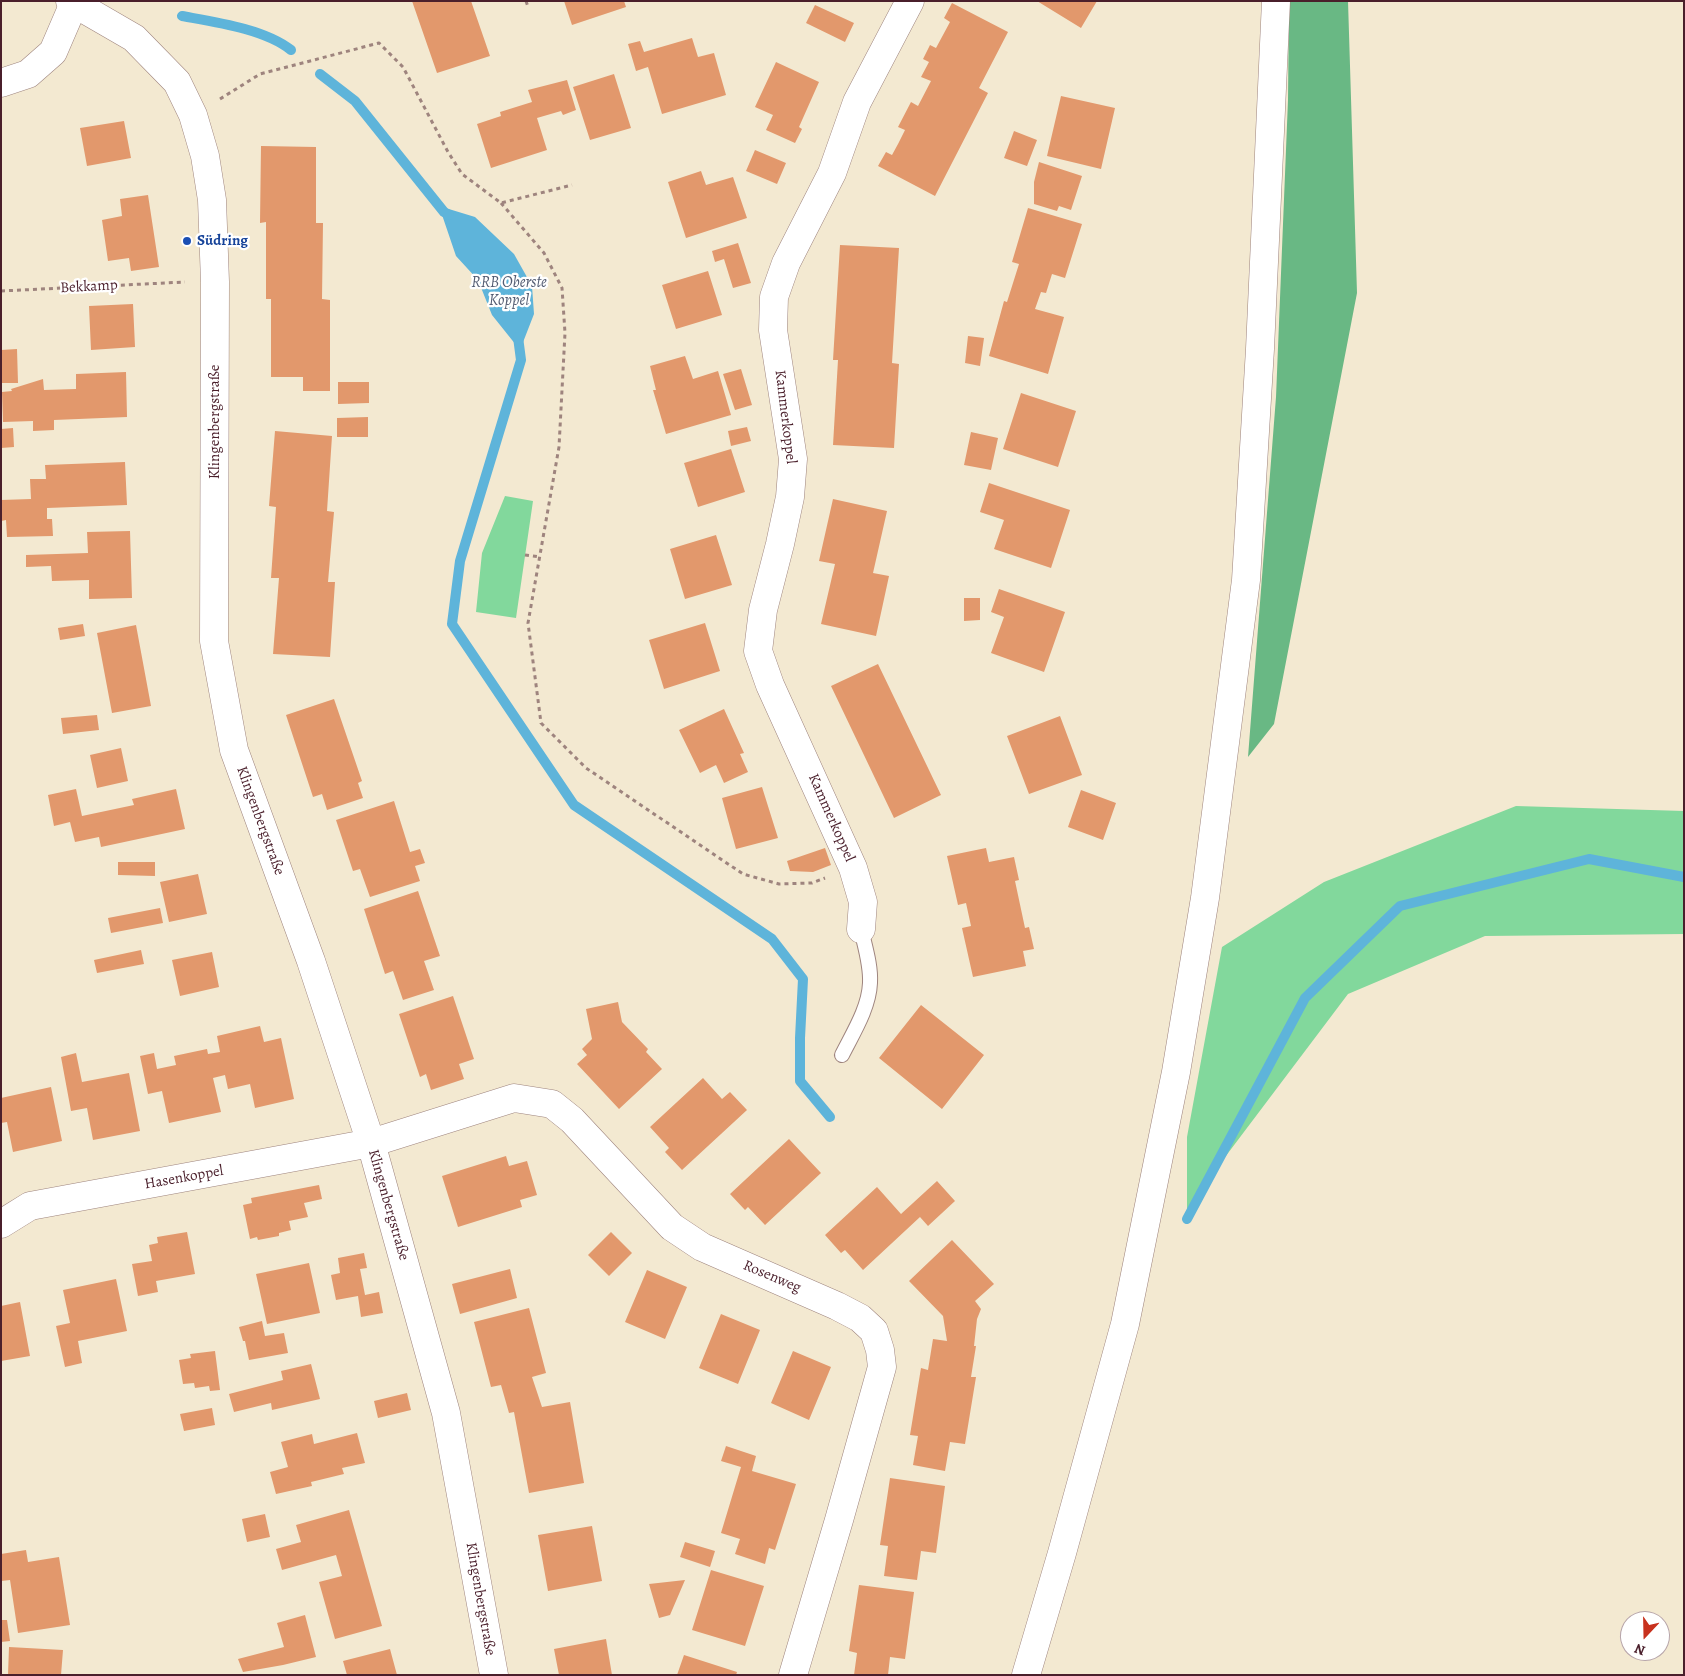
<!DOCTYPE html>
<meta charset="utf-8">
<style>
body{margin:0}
#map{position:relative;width:1685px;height:1676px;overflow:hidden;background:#f3e9d1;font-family:Alegreya,serif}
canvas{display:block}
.frame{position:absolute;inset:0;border:2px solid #4a1f2b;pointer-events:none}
.north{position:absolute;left:1620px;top:1611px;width:50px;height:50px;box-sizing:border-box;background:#fff;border:1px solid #b7a5aa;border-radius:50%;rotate:201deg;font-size:14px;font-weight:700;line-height:20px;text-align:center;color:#4a1f2b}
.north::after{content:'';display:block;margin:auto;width:18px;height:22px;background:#c8321e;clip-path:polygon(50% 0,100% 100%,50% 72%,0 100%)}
</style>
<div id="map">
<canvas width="1685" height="1676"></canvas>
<div class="frame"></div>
<div class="north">N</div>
</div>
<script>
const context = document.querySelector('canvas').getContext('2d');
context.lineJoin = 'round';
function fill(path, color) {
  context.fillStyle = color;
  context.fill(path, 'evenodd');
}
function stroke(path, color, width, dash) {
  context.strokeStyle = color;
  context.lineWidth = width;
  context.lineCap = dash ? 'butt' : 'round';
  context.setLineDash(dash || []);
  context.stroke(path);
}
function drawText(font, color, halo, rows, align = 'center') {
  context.font = font + ' Alegreya,serif';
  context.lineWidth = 4.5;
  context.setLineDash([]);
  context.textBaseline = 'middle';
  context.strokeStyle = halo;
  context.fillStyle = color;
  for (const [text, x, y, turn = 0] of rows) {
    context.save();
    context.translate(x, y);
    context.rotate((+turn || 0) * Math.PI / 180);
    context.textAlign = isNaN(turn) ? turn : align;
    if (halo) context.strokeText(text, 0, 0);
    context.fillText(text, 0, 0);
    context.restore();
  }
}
const green = new Path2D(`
 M 505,496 L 533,501 L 516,618 L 476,612 L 482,553 Z
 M 1516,806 L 1684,811 L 1684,934 L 1485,936 L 1348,994 L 1207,1181 L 1187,1219 L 1187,1137 L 1222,947 L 1324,882 Z`);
const forest = new Path2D(`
 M 1289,1 L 1348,1 L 1357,293 L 1274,724 L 1248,757 L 1276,397 L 1288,100 Z`);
const water = new Path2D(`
 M 439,206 L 475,217 L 514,254 L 532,286 L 534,314 L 520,350 L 492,315 L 478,280 L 456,256 Z`);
const stream = new Path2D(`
 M 182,16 C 215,22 265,29 291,50
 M 320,74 L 355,101 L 444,212 L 449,215
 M 518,337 L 521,360 L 460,561 L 452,624 L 574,805 L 772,939 L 803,979 L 800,1038 L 800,1081 L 830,1117
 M 1187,1219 L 1305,998 L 1400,906 L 1589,859 L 1684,877`);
const building = new Path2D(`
 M 412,1 L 471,1 L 490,56 L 437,73 Z
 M 564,1 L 624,1 L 626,7 L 572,25 Z
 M 1037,1 L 1097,1 L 1081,28 Z
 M 952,3 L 1008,32 L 979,88 L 988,93 L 935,196 L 878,166 L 886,152 L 892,155 L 898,144 L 905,130 L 898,127 L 911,102 L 918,106 L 931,81 L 921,77 L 929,62 L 923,59 L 930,45 L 936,48 L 950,22 L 944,18 Z
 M 815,5 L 854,23 L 845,42 L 806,23 Z
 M 692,38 L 698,57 L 714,53 L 726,95 L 662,114 L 648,67 L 636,71 L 628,44 L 640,41 L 644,52 Z
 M 776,62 L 819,82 L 799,127 L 802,129 L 795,143 L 766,130 L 773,115 L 755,107 Z
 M 614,74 L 631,128 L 590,140 L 573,87 Z
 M 567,80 L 576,110 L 563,115 L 561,111 L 537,118 L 547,150 L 491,168 L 477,124 L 501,116 L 500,112 L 532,102 L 528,90 Z
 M 1061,96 L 1115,108 L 1101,169 L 1047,156 Z
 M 124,121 L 131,158 L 87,166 L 80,128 Z
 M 1014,131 L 1037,140 L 1027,166 L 1004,158 Z
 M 261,146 L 316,147 L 316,223 L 323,223 L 322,299 L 330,300 L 330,391 L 303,391 L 303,377 L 271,377 L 271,299 L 266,299 L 266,222 L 260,223 Z
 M 755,150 L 786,163 L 777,184 L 746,171 Z
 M 1039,162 L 1082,176 L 1071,210 L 1059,206 L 1057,211 L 1034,204 L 1034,182 Z
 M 701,171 L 706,185 L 733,177 L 747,218 L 686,238 L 668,182 Z
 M 148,195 L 159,267 L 131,271 L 129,258 L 108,261 L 102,220 L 122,216 L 120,199 Z
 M 1028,208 L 1082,224 L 1065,278 L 1052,274 L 1046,293 L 1041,292 L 1035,309 L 1064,317 L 1048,374 L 989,356 L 1004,301 L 1007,302 L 1019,264 L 1012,262 Z
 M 738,243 L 751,283 L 733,288 L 724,259 L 715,262 L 712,251 Z
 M 840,245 L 899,248 L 892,363 L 899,364 L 894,448 L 833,445 L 838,360 L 833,360 Z
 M 708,271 L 722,315 L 676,329 L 662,285 Z
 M 133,304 L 135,347 L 91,350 L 89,306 Z
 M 968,336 L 984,338 L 980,366 L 965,363 Z
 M 17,349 L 18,383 L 1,383 L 1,350 Z
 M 685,356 L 693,379 L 718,371 L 731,415 L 666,434 L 653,390 L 656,390 L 650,366 Z
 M 741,369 L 752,405 L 735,410 L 723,374 Z
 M 126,372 L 127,417 L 54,420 L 54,430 L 33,431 L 33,421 L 3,422 L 2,392 L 12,391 L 11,389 L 43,379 L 44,390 L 76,389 L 76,374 Z
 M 338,382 L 369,382 L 369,403 L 338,404 Z
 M 1021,393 L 1076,411 L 1058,467 L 1003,449 Z
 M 368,417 L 368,437 L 337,437 L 337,418 Z
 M 747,427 L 751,441 L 731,446 L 728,431 Z
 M 13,428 L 14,447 L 1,448 L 1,429 Z
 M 275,431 L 332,436 L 327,511 L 334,512 L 328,582 L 335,582 L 330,657 L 273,654 L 279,578 L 271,578 L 276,507 L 269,506 Z
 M 971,432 L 998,438 L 991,470 L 964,465 Z
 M 731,449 L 745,492 L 698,507 L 684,463 Z
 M 125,462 L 127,505 L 47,508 L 47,519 L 52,519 L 53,536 L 7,537 L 6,520 L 1,521 L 1,500 L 31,499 L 30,479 L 46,479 L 45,465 Z
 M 989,483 L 1070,510 L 1051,568 L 994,549 L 1004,520 L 980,512 Z
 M 833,499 L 887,511 L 873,573 L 889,576 L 876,636 L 821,624 L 835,564 L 819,561 Z
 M 130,531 L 132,598 L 89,599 L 89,580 L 52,581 L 51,566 L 26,567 L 26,555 L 88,553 L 87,532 Z
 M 716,535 L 732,585 L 685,599 L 670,549 Z
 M 999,589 L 1065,612 L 1044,672 L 991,653 L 1004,617 L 991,612 Z
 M 964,598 L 980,598 L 980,620 L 964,621 Z
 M 705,623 L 720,671 L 664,689 L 649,640 Z
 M 83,624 L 85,636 L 60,640 L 58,628 Z
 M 136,625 L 151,706 L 112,713 L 97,633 Z
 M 878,664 L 941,795 L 894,818 L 831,686 Z
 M 334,699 L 362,781 L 358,783 L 363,798 L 327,810 L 322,794 L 313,797 L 286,715 Z
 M 724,709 L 744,753 L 740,754 L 748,772 L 724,783 L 716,765 L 700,773 L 679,730 Z
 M 97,715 L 99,730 L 63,734 L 61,718 Z
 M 1060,716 L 1082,775 L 1029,794 L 1007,736 Z
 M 121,748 L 128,781 L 97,788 L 90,755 Z
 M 762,787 L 778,838 L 736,849 L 722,798 Z
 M 76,789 L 82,816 L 134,805 L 132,799 L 176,789 L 185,829 L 101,847 L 99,837 L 75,842 L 70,822 L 54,826 L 48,795 Z
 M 1081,790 L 1116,803 L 1103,840 L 1068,827 Z
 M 394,801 L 410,852 L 420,849 L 425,863 L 415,866 L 420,881 L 370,897 L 360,869 L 353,871 L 336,820 Z
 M 825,848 L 831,865 L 813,872 L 790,871 L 787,861 Z
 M 986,848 L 989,862 L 1014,857 L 1019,880 L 1015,881 L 1025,928 L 1029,927 L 1034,949 L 1023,951 L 1026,966 L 973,977 L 962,928 L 971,926 L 966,903 L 958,905 L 947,856 Z
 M 118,862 L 155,862 L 155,876 L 118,875 Z
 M 198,874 L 207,914 L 169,922 L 160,882 Z
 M 418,891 L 440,956 L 424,961 L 434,990 L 403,1000 L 393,971 L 385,974 L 364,909 Z
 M 160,908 L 163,923 L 111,933 L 108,918 Z
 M 141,950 L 144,964 L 97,973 L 94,960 Z
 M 212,952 L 219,987 L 180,996 L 172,960 Z
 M 453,996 L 474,1059 L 459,1064 L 464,1079 L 431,1090 L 426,1074 L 420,1077 L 399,1014 Z
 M 618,1002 L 622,1022 L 648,1049 L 646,1052 L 662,1069 L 619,1109 L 577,1064 L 587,1055 L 582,1049 L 592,1039 L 586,1009 Z
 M 921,1005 L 984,1055 L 942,1109 L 879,1058 Z
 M 260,1026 L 264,1042 L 281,1038 L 294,1099 L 255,1108 L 250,1084 L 228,1089 L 225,1075 L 213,1078 L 221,1112 L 169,1123 L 162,1091 L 148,1094 L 140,1056 L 154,1053 L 157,1069 L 176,1065 L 174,1056 L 207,1049 L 208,1054 L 220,1052 L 217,1036 Z
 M 76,1053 L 82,1082 L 129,1073 L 140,1131 L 93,1140 L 87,1108 L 71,1111 L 61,1057 Z
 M 703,1078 L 722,1099 L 730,1092 L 747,1110 L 682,1170 L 665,1152 L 669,1148 L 650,1127 Z
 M 51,1087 L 62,1141 L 13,1152 L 7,1122 L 1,1123 L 1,1098 Z
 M 789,1139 L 821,1173 L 765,1225 L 748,1207 L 745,1210 L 730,1194 Z
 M 506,1156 L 509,1166 L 527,1161 L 537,1195 L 520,1200 L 522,1207 L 458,1227 L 442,1176 Z
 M 937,1181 L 955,1201 L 928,1226 L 920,1217 L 863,1270 L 845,1250 L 841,1253 L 825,1235 L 877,1187 L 901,1214 Z
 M 319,1185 L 322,1199 L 304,1203 L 308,1217 L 289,1221 L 291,1230 L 279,1233 L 279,1236 L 258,1240 L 257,1237 L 250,1239 L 243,1205 L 252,1203 L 251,1198 Z
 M 187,1232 L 195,1274 L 156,1281 L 158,1292 L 138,1296 L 132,1264 L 152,1261 L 149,1245 L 158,1243 L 157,1237 Z
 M 611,1232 L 632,1253 L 609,1276 L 588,1255 Z
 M 952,1240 L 994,1284 L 975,1301 L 981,1309 L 977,1319 L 974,1346 L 976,1346 L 971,1377 L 976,1377 L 965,1444 L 950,1442 L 945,1471 L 913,1465 L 918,1436 L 910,1435 L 921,1368 L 928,1370 L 933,1339 L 947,1341 L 943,1316 L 909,1281 Z
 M 364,1253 L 367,1268 L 360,1269 L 365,1295 L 379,1292 L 383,1313 L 361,1317 L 358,1296 L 336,1300 L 331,1275 L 340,1273 L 338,1258 Z
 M 309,1263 L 320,1313 L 267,1324 L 256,1274 Z
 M 510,1269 L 517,1298 L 460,1314 L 452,1284 Z
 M 647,1270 L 687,1287 L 665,1339 L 625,1322 Z
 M 116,1279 L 127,1331 L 78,1341 L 82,1363 L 65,1367 L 56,1326 L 70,1323 L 63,1290 Z
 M 20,1302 L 30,1356 L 1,1361 L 1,1306 Z
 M 529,1308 L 546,1373 L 532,1377 L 542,1407 L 570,1402 L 584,1483 L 529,1493 L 514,1412 L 509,1413 L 501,1385 L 491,1387 L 474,1322 Z
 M 721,1314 L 760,1330 L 738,1384 L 699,1368 Z
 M 262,1321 L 265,1336 L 284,1333 L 288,1353 L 249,1360 L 245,1341 L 243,1341 L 239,1327 Z
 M 215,1351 L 220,1390 L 210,1391 L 209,1386 L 195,1388 L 194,1383 L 183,1384 L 179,1360 L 191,1358 L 190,1354 Z
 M 793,1351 L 831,1367 L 809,1420 L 771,1403 Z
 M 311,1364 L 320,1399 L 272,1410 L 271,1403 L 234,1412 L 229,1394 L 283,1380 L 281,1371 Z
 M 407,1393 L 411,1410 L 378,1418 L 374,1401 Z
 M 212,1408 L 215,1425 L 184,1431 L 180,1414 Z
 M 357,1433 L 365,1463 L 342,1468 L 344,1474 L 311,1482 L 312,1486 L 276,1494 L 270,1472 L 288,1467 L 281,1442 L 312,1434 L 314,1444 Z
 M 726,1446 L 756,1456 L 752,1471 L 796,1484 L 775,1550 L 769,1548 L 765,1564 L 735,1554 L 740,1539 L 721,1533 L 741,1467 L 721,1461 Z
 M 890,1478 L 945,1486 L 936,1553 L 921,1551 L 917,1580 L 884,1576 L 888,1546 L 880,1545 Z
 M 349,1510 L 382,1626 L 335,1639 L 319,1582 L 342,1576 L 336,1555 L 282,1570 L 276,1549 L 301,1542 L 296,1525 Z
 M 265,1514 L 270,1537 L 247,1542 L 242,1519 Z
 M 592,1526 L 602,1581 L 548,1591 L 538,1535 Z
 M 685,1542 L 715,1551 L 710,1567 L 680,1557 Z
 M 26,1550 L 28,1562 L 59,1557 L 70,1625 L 18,1633 L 10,1580 L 1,1581 L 1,1554 Z
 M 711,1570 L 764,1586 L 745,1646 L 692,1630 Z
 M 685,1580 L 670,1615 L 659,1618 L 649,1584 Z
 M 859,1585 L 914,1592 L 905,1659 L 890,1657 L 888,1675 L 854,1675 L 857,1653 L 849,1651 Z
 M 305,1615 L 316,1657 L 283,1665 L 243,1672 L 238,1659 L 284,1647 L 277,1623 Z
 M 1,1620 L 7,1620 L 10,1641 L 1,1642 Z
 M 606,1639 L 612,1675 L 559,1675 L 554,1649 Z
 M 9,1647 L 63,1650 L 61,1675 L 8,1675 Z
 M 390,1649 L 397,1675 L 347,1675 L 343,1661 Z
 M 684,1655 L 737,1672 L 736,1675 L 677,1675 Z`);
const path = new Path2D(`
 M 526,1 L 528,7
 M 220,99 L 260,74 L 379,43 L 403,67 L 448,152 L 462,174 L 501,203 L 572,185
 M 501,203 L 544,253 L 562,288 L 565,333 L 559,447 L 528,623 L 541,723 L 586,768 L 743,874 L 779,884 L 812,883 L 825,878
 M 1,291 L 185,282
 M 525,555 L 540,557`);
const service = new Path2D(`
 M 842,1055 C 853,1033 869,1008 870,983 C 871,965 865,947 861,929`);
const minor = new Path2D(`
 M 1,83 L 28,74 L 53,52 L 75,1
 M 861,929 L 863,902 L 853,868 L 770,685 L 758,651 L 763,610 L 780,544 L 790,497 L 793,459 L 773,330 L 774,297 L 786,263 L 832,173 L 857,102 L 910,1
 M 1,1224 L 30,1206 L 371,1143 L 514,1098 L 552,1104 L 572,1120 L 672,1227 L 702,1247 L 837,1306 L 860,1318 L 874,1331 L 880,1350 L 882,1367 L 839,1520 L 793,1675`);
const tertiary = new Path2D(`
 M 70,1 L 134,38 L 177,82 L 193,115 L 205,156 L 212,200 L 215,282 L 214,641 L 234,750 L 311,961 L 371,1143 L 446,1413 L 494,1675`);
const secondary = new Path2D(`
 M 1026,1675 L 1062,1553 L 1125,1324 L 1176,1072 L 1205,898 L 1246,580 L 1260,349 L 1276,1`);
const markers = [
 [187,241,5,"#1a4fb4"]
];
const transitNames = [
 ["Südring",197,241]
];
const streetNames = [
 ["Bekkamp",89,287,-3],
 ["Kammerkoppel",785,417,83],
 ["Klingenbergstraße",215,422,-90],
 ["Kammerkoppel",831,818,66],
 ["Klingenbergstraße",260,821,70],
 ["Hasenkoppel",184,1178,-10],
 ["Klingenbergstraße",388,1205,74],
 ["Rosenweg",772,1277,23],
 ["Klingenbergstraße",480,1599,80]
];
const waterNames = [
 ["RRB Oberste",509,283],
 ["Koppel",509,301]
];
fill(green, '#82d89c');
fill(forest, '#69b884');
fill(water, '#5eb4da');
stroke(stream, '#5eb4da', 10);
fill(building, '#e2986c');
stroke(service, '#9e847e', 16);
stroke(minor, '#9e847e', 29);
stroke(tertiary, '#9e847e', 29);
stroke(secondary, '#9e847e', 29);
stroke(path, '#9e847e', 3, [4, 4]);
stroke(service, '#fff', 14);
stroke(minor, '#fff', 28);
stroke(tertiary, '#fff', 28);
stroke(secondary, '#fff', 28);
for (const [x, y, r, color] of markers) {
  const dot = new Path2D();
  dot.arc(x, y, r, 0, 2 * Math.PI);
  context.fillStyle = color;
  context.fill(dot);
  stroke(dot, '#fff', 2);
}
drawText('bold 15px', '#164399', '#fff', transitNames, 'left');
drawText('15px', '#4a1f2b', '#fff', streetNames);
drawText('italic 16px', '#525b71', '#fff', waterNames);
</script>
